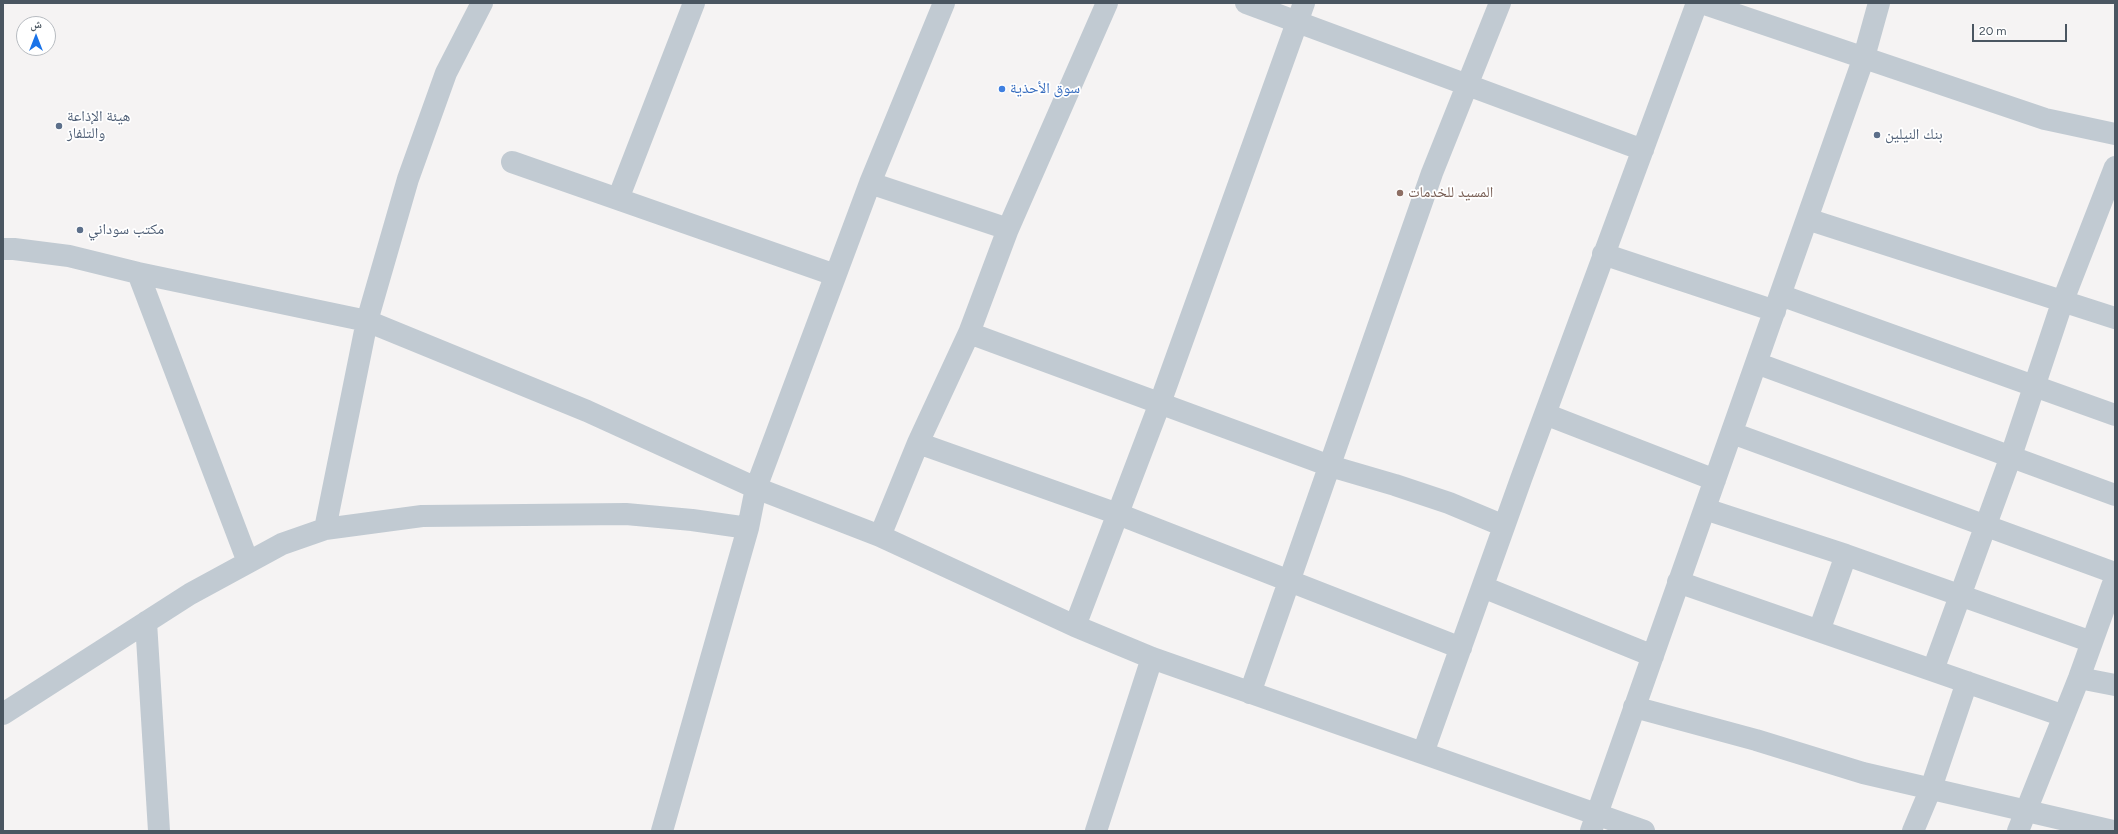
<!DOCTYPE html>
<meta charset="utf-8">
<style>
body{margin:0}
#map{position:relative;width:2118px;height:834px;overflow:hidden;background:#f5f3f3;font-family:Figtree,"Noto Naskh Arabic",sans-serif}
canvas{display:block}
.frame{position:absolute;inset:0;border:4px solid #4a5661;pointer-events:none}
.north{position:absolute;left:16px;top:16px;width:40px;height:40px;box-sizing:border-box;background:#fff;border:1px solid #b7bbc0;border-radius:50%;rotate:0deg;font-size:11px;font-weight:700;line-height:16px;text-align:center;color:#4a5661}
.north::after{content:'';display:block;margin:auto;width:14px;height:18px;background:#1a73e8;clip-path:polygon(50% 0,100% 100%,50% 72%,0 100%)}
.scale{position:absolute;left:1972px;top:24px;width:95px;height:18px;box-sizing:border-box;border:2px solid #4a5661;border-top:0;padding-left:5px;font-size:12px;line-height:14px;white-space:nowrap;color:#4a5661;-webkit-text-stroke:3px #fff;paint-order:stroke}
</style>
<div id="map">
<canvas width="2118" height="834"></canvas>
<div class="frame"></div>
<div class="north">ش</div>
<div class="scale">20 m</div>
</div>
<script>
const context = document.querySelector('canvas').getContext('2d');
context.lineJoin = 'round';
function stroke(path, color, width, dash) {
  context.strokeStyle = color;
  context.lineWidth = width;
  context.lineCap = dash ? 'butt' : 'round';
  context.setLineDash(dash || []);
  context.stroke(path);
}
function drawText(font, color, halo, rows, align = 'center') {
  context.font = font + ' Figtree,"Noto Naskh Arabic",sans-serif';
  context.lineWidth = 3.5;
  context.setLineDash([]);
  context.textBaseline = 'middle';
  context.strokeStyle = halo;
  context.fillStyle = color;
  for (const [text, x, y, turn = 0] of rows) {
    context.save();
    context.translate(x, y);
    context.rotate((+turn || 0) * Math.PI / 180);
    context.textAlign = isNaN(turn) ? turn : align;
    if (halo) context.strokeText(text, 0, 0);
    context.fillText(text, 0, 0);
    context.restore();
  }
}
const minor = new Path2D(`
 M 1246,3 L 1643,150
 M 1702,3 L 2045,119 L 2115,134
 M 512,162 L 835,275
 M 870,183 L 1008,229
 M 618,199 L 694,3
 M 1807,219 L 2115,318
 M 3,249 L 14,249 L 69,256 L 138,273 L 367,321 L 587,411 L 756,488 L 880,536 L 1075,626 L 1152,658 L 1644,831
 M 1603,254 L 1775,311
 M 138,273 L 248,562
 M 1780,295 L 2115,415
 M 969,333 L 1330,466 L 1395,485 L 1449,503 L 1504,526
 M 1756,363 L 2115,495
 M 1545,414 L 1715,480
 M 1732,433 L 2115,573
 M 918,443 L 1118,514 L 1461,648
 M 1705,509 L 1846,555 L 2092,642
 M 325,529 L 367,321 L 408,179 L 446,73 L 482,3
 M 880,536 L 918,443 L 969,333 L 1008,229 L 1107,3
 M 1678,582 L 2064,716
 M 1483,587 L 1653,656
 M 146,622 L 159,831
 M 1075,626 L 1160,403 L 1304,3
 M 1819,631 L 1846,555
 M 1933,670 L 2011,456 L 2062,303 L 2115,167
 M 2079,678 L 2115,685
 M 1250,693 L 1432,173 L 1500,3
 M 1634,707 L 1756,740 L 1863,773 L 2113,831
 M 3,714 L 190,594 L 282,544 L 325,529 L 422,516 L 626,514 L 692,520 L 748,528
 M 1423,753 L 1521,479 L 1697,3
 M 662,831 L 748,528 L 756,488 L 870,183 L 944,3
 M 1096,831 L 1152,658
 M 1591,831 L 1864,57 L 1879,3
 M 1913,831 L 1931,788 L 1967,682
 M 2018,831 L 2079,678 L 2115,578`);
const markers = [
 [1002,89,4,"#3f7fe0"],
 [59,126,4,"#5c6f8a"],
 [1877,135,4,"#5c6f8a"],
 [1400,193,4,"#8d6e63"],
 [80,230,4,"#5c6f8a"]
];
const shopNames = [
 ["سوق الأحذية",1010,89]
];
const serviceNames = [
 ["هيئة الإذاعة",67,117],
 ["والتلفاز",67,134],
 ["بنك النيلين",1885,135],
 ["مكتب سوداني",88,230]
];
const educationNames = [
 ["المسيد للخدمات",1408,193]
];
stroke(minor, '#c1cad2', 22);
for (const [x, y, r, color] of markers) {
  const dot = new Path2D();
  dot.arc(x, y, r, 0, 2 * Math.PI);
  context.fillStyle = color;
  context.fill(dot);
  stroke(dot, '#fff', 1.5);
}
drawText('15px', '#366cbe', '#fff', shopNames, 'left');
drawText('15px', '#4e5e75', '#fff', serviceNames, 'left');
drawText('15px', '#785e54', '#fff', educationNames, 'left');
</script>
